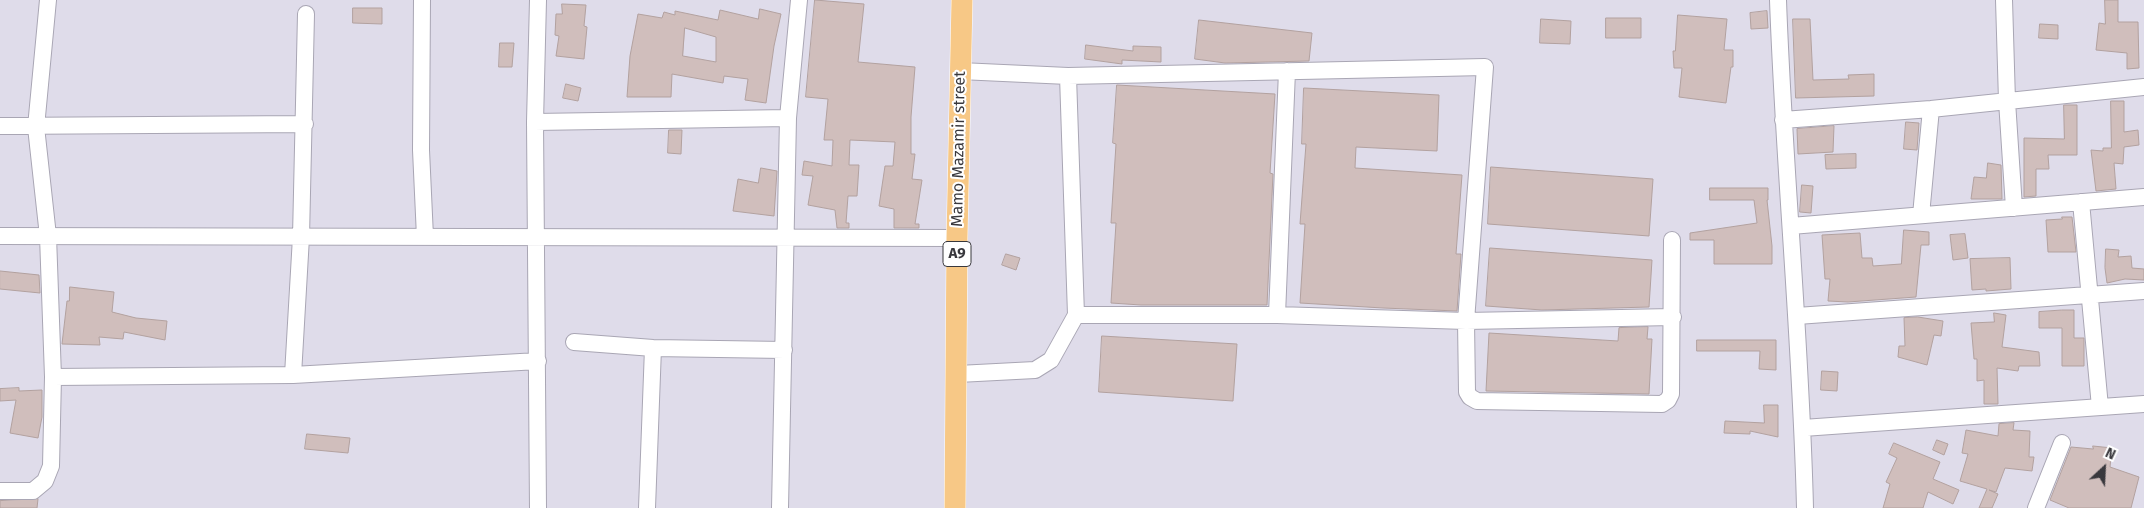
<!DOCTYPE html>
<style>
body{margin:0}
#map{position:relative;width:2144px;height:508px;overflow:hidden;background:#dfdcea;font-family:"Fira Sans",sans-serif}
canvas{display:block}
.north{position:absolute;left:2079px;top:443px;width:50px;height:50px;-webkit-text-stroke:4px #fff;paint-order:stroke;rotate:25deg;font-size:14px;font-weight:700;line-height:20px;text-align:center;color:#39383d}
.north::after{content:'';display:block;margin:auto;width:18px;height:22px;background:#39383d;clip-path:polygon(50% 0,100% 100%,50% 72%,0 100%)}
</style>
<div id="map">
<canvas width="2144" height="508"></canvas>
<div class="north">N</div>
</div>
<script>
const context = document.querySelector('canvas').getContext('2d');
context.lineJoin = 'round';
function fill(path, color) {
  context.fillStyle = color;
  context.fill(path, 'evenodd');
}
function stroke(path, color, width, dash) {
  context.strokeStyle = color;
  context.lineWidth = width;
  context.lineCap = dash ? 'butt' : 'round';
  context.setLineDash(dash || []);
  context.stroke(path);
}
function drawText(font, color, halo, rows, align = 'center') {
  context.font = font + ' "Fira Sans",sans-serif';
  context.lineWidth = 4;
  context.setLineDash([]);
  context.textBaseline = 'middle';
  context.strokeStyle = halo;
  context.fillStyle = color;
  for (const [text, x, y, turn = 0] of rows) {
    context.save();
    context.translate(x, y);
    context.rotate((+turn || 0) * Math.PI / 180);
    context.textAlign = isNaN(turn) ? turn : align;
    if (halo) context.strokeText(text, 0, 0);
    context.fillText(text, 0, 0);
    context.restore();
  }
}
const building = new Path2D(`
 M 815,0 L 864,4 L 858,62 L 915,67 L 911,117 L 911,154 L 915,154 L 912,179 L 922,180 L 915,224 L 919,224 L 919,228 L 894,228 L 894,209 L 879,206 L 885,166 L 893,166 L 895,142 L 850,140 L 849,165 L 859,165 L 857,196 L 848,196 L 846,223 L 849,223 L 849,228 L 837,228 L 835,210 L 808,205 L 813,176 L 802,175 L 804,161 L 832,166 L 833,140 L 824,140 L 828,99 L 806,97 Z
 M 2105,0 L 2118,0 L 2118,22 L 2138,22 L 2139,68 L 2127,69 L 2127,53 L 2096,50 L 2099,23 L 2105,24 Z
 M 562,4 L 586,5 L 584,26 L 587,27 L 584,59 L 556,56 L 559,36 L 555,35 L 556,14 L 562,14 Z
 M 353,8 L 382,8 L 382,24 L 353,23 Z
 M 760,9 L 781,14 L 774,46 L 766,103 L 745,100 L 748,79 L 724,76 L 723,83 L 672,74 L 671,97 L 627,97 L 630,56 L 638,14 L 662,18 L 664,12 L 675,15 L 675,11 L 718,20 L 720,10 L 758,19 ZM 685,28 L 716,37 L 716,62 L 683,56 Z
 M 1767,11 L 1768,28 L 1751,29 L 1750,13 Z
 M 1678,15 L 1727,19 L 1724,50 L 1733,50 L 1733,67 L 1731,67 L 1726,103 L 1679,97 L 1682,68 L 1674,68 L 1673,51 L 1675,51 Z
 M 1606,18 L 1641,18 L 1641,38 L 1606,38 Z
 M 1541,19 L 1571,21 L 1570,44 L 1540,43 Z
 M 1793,19 L 1810,19 L 1813,80 L 1849,79 L 1848,75 L 1874,74 L 1874,96 L 1796,98 Z
 M 1199,20 L 1312,33 L 1309,61 L 1225,63 L 1195,59 Z
 M 2040,24 L 2058,25 L 2058,39 L 2039,38 Z
 M 500,43 L 514,43 L 512,67 L 499,67 Z
 M 1086,45 L 1133,51 L 1133,46 L 1161,47 L 1161,62 L 1122,60 L 1122,64 L 1085,59 Z
 M 566,84 L 581,88 L 578,101 L 563,98 Z
 M 1117,85 L 1275,94 L 1270,173 L 1273,174 L 1267,305 L 1141,305 L 1111,303 L 1116,223 L 1111,223 L 1116,144 L 1113,143 Z
 M 1304,88 L 1439,95 L 1437,151 L 1356,147 L 1355,168 L 1462,175 L 1456,254 L 1461,254 L 1457,311 L 1383,308 L 1300,303 L 1305,224 L 1300,224 L 1306,144 L 1302,144 Z
 M 2111,101 L 2124,101 L 2124,132 L 2138,130 L 2139,145 L 2124,147 L 2123,164 L 2114,163 L 2116,189 L 2096,191 L 2091,150 L 2103,151 L 2103,148 L 2111,148 Z
 M 2064,105 L 2077,105 L 2077,155 L 2048,155 L 2049,169 L 2036,169 L 2036,196 L 2024,197 L 2024,138 L 2064,139 Z
 M 1906,122 L 1919,123 L 1917,150 L 1904,149 Z
 M 1834,126 L 1833,152 L 1798,154 L 1797,129 Z
 M 669,130 L 682,130 L 681,154 L 668,153 Z
 M 1856,154 L 1856,168 L 1826,169 L 1825,155 Z
 M 1988,163 L 2001,165 L 2002,199 L 1971,199 L 1974,177 L 1986,178 Z
 M 1491,167 L 1653,179 L 1649,236 L 1488,224 Z
 M 761,168 L 777,171 L 774,216 L 733,211 L 738,179 L 758,183 Z
 M 1802,185 L 1813,186 L 1811,213 L 1800,212 Z
 M 1710,188 L 1768,188 L 1768,200 L 1767,200 L 1772,246 L 1772,264 L 1714,264 L 1714,240 L 1690,240 L 1690,233 L 1757,223 L 1754,200 L 1710,200 Z
 M 2062,217 L 2072,217 L 2076,252 L 2048,252 L 2046,220 L 2062,219 Z
 M 1904,230 L 1929,232 L 1929,245 L 1921,245 L 1916,297 L 1848,302 L 1828,301 L 1830,279 L 1825,279 L 1822,235 L 1860,233 L 1862,258 L 1872,258 L 1873,266 L 1901,264 Z
 M 1965,234 L 1968,258 L 1953,260 L 1950,235 Z
 M 1490,248 L 1652,260 L 1649,307 L 1542,310 L 1486,306 Z
 M 2106,249 L 2119,250 L 2118,257 L 2131,256 L 2132,268 L 2144,269 L 2144,280 L 2125,279 L 2107,283 L 2105,268 Z
 M 1006,254 L 1020,258 L 1016,270 L 1002,265 Z
 M 2010,258 L 2011,289 L 1986,291 L 1986,289 L 1972,290 L 1970,259 Z
 M 0,271 L 39,275 L 40,293 L 0,289 Z
 M 70,287 L 114,292 L 112,312 L 136,318 L 167,321 L 165,340 L 124,332 L 123,339 L 99,337 L 100,345 L 62,344 L 67,301 L 69,301 Z
 M 2062,310 L 2074,310 L 2074,338 L 2084,338 L 2084,366 L 2062,366 L 2062,328 L 2039,328 L 2039,312 Z
 M 1994,313 L 2006,315 L 2002,347 L 2039,352 L 2040,366 L 2019,366 L 2018,371 L 1997,368 L 1998,404 L 1984,404 L 1984,380 L 1977,381 L 1977,359 L 1974,359 L 1971,323 L 1994,322 Z
 M 1918,317 L 1943,321 L 1941,336 L 1934,335 L 1927,365 L 1898,357 L 1899,346 L 1905,346 L 1904,318 Z
 M 1648,327 L 1647,339 L 1652,339 L 1649,394 L 1486,391 L 1489,333 L 1618,341 L 1619,328 Z
 M 1102,336 L 1237,344 L 1233,401 L 1099,392 Z
 M 1697,340 L 1776,340 L 1776,370 L 1759,369 L 1760,351 L 1697,351 Z
 M 1822,371 L 1838,372 L 1837,391 L 1821,390 Z
 M 19,388 L 19,391 L 42,390 L 42,417 L 38,438 L 10,433 L 16,400 L 0,401 L 0,389 Z
 M 1764,405 L 1778,405 L 1778,437 L 1750,431 L 1750,434 L 1724,433 L 1725,421 L 1764,423 Z
 M 2014,423 L 2013,430 L 2030,431 L 2029,457 L 2034,457 L 2032,471 L 2005,468 L 1996,492 L 1989,490 L 1998,494 L 1992,508 L 1979,508 L 1987,489 L 1960,481 L 1968,454 L 1962,453 L 1966,430 L 1998,436 L 1999,424 Z
 M 307,434 L 350,438 L 348,453 L 305,449 Z
 M 1937,440 L 1948,444 L 1944,455 L 1933,450 Z
 M 1894,443 L 1940,462 L 1933,479 L 1959,490 L 1953,504 L 1928,492 L 1923,508 L 1883,508 L 1890,484 L 1886,482 L 1897,458 L 1889,454 Z
 M 2093,446 L 2112,448 L 2110,467 L 2139,477 L 2131,508 L 2069,508 L 2050,500 L 2071,447 L 2093,449 Z
 M 38,499 L 37,508 L 0,508 L 0,501 Z`);
const minor = new Path2D(`
 M 422,0 L 421,150 L 425,237
 M 538,0 L 535,122 L 538,508
 M 1778,0 C 1784,170 1801,338 1805,508
 M 2004,0 L 2007,101 L 2014,208
 M 960,71 L 1068,76 L 1485,67 L 1466,321 L 1467,392 L 1470,397 L 1477,401 L 1662,404 L 1668,400 L 1671,394 L 1672,240
 M 1783,120 L 1931,109 L 2144,87
 M 535,122 L 788,118
 M 0,126 L 305,124
 M 2081,202 L 2100,407
 M 1921,215 L 1931,109
 M 1791,226 L 2144,197
 M 0,236 L 957,238
 M 1076,315 L 1277,315 L 1466,321 L 1673,317
 M 1277,315 L 1287,71
 M 1797,316 L 2144,291
 M 574,342 L 653,348 L 784,350
 M 958,374 L 1035,370 L 1051,360 L 1076,315 L 1068,76
 M 293,375 L 301,237 L 306,14
 M 53,377 L 293,375 L 538,361
 M 1803,428 L 2144,404
 M 0,491 L 33,491 L 45,481 L 51,466 L 53,377 L 48,236 L 36,127 L 48,0
 M 647,508 L 653,348
 M 780,508 L 788,118 L 799,0
 M 2036,508 L 2062,443`);
const major = new Path2D(`
 M 955,508 L 957,238 L 962,0`);
const shields = [
 [957,254,28]
];
const shieldNames = [
 ["A9",957,254]
];
const streetNames = [
 ["Mamo Mazamir street",959,149,-89]
];
fill(building, '#d0bebc');
stroke(building, '#b2a19f', 1);
stroke(minor, '#a9a6b4', 18);
stroke(major, '#fff', 22);
stroke(minor, '#fff', 16);
stroke(major, '#f7c886', 21);
for (const [x, y, w] of shields) {
  const box = new Path2D();
  box.roundRect(x - w / 2, y - 12.5, w, 25, 4);
  context.fillStyle = '#fff';
  context.fill(box);
  stroke(box, '#39383d', 1);
}
drawText('bold 15px', '#39383d', null, shieldNames);
drawText('16px', '#39383d', '#fff', streetNames);
</script>
